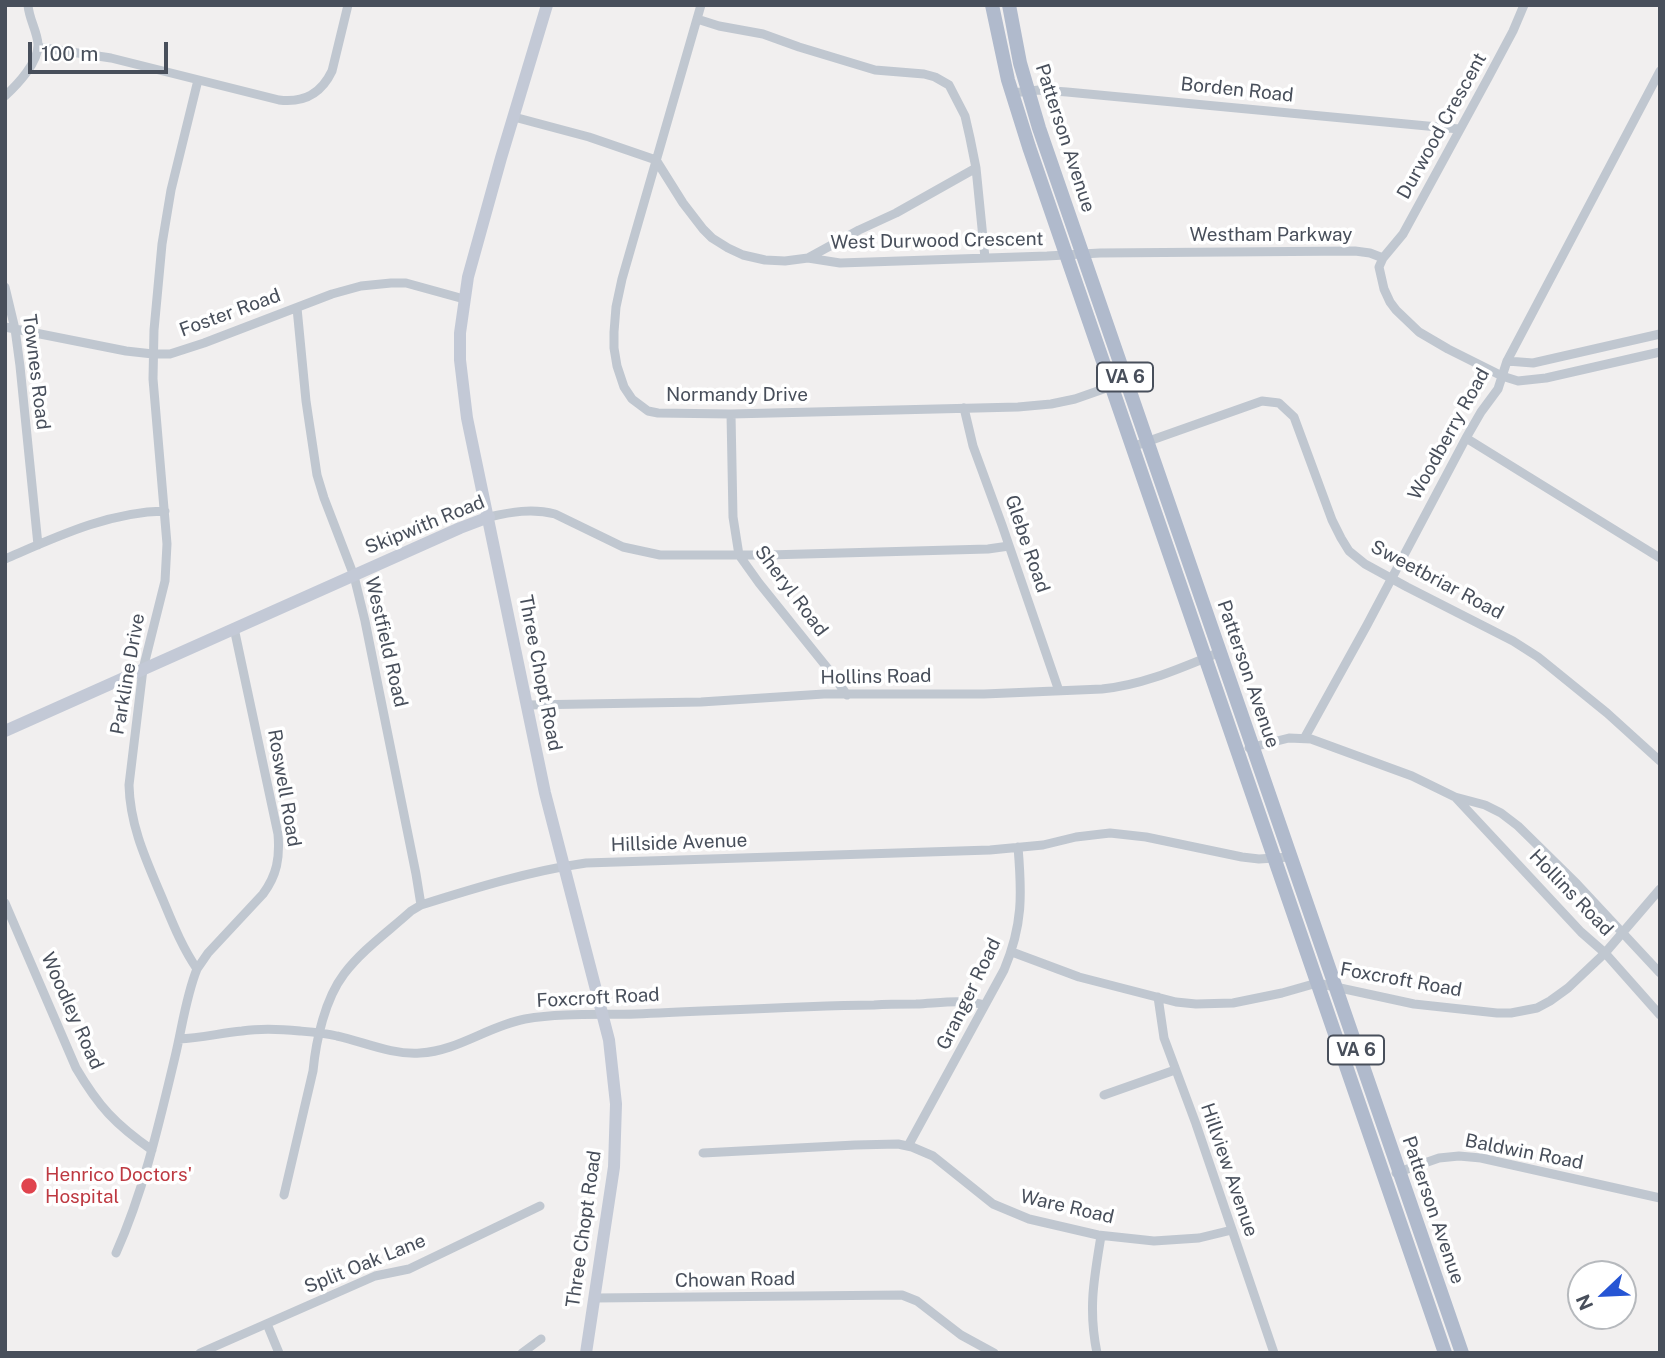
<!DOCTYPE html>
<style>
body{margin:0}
#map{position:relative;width:1665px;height:1358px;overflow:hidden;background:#f1efef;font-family:"Public Sans",sans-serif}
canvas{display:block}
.frame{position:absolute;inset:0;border:7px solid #484f5b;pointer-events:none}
.north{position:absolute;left:1567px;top:1260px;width:70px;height:70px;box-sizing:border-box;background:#fff;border:2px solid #b6b9bd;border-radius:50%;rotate:247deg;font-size:19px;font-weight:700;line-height:28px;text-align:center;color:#484f5b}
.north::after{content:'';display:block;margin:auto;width:24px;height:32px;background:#2655d4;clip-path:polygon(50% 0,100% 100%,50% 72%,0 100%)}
.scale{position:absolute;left:28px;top:42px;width:140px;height:32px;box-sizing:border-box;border:4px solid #484f5b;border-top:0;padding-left:9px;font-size:21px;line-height:24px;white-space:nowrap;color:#484f5b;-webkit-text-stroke:5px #fff;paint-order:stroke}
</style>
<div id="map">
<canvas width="1665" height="1358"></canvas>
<div class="frame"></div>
<div class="north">N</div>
<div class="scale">100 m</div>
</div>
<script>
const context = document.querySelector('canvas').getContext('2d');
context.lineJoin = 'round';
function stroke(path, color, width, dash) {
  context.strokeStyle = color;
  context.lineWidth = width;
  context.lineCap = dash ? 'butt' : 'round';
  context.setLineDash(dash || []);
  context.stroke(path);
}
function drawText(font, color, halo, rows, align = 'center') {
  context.font = font + ' "Public Sans",sans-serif';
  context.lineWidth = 7;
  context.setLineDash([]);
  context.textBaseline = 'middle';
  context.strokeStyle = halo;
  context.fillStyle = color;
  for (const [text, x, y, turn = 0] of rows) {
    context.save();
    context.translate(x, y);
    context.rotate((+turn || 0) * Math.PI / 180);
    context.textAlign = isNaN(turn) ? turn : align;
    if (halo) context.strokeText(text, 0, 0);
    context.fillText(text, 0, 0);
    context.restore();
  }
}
const street = new Path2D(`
 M 701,5 L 622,279 L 616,307 L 614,332 L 614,348 L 617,366 L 624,387 L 632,399 L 648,411 L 658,413 L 731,414 L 1018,407 L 1051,404 L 1075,399 L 1115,385
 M 1524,5 L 1513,31 L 1488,78 L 1403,234 L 1383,258 L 1379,267 L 1384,289 L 1390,302 L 1396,310 L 1419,332 L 1448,349 L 1502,376 L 1518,381 L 1546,378 L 1660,352
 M 697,19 L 719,26 L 763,34 L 799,47 L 875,70 L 924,74 L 935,77 L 949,85 L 965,116 L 970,138 L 976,168 L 985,258
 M 38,47 L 111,58 L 279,100 C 304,103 321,94 332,71 L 348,5
 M 1012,93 L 1039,90 L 1067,92 L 1459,129
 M 5,96 C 17,85 39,62 38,44 C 37,31 29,19 28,5
 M 514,117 L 589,137 L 656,160 L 683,203 L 703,229 L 712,238 L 728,248 L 743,255 L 765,260 L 785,261 L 808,258 L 859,230 L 896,213 L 976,168
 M 808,258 L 840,263 L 1047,256 L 1100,253 L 1355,251 L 1370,253 L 1383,258
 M 5,287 L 15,329 L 20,366 L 38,545
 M 297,308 L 306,401 L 317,475 L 324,498 L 354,576 L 365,621 L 416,874 L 421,905
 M 5,327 L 126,351 L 153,354 L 170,354 L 204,343 L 332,294 L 361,286 L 391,283 L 406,283 L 464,299
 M 1507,361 L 1533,363 L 1660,334
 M 964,408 L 973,446 L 1002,525 L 1059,691
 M 731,414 L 733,517 L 739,555 L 759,583 L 829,670 L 847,695
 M 1466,438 L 1660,558
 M 1132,447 L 1262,401 L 1279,403 L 1294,417 L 1332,520 L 1341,538 L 1349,551 L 1365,564 L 1407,587 L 1513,641 L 1538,657 L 1607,713 L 1660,761
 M 489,517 C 511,512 532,508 555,514 L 623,547 L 660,555 L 768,555 L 988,549 L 1009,546
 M 5,559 C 56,537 108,512 165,511
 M 527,705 L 701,702 L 824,694 L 984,694 L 1102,689 C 1143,685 1181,668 1220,652
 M 1305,737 L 1367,625 L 1466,438 L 1481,412 L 1498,389 L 1507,361 L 1660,71
 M 1249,748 L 1289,738 L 1311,739 L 1412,776 L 1455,797 L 1485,805 L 1501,813 L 1518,826 L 1577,884 L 1660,973
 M 1456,798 L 1581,932 L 1605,953 L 1660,1015
 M 5,903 L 76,1068 C 99,1107 115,1124 152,1150
 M 1012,952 L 1079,977 L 1176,1002 L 1196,1004 L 1233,1003 L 1282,993 L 1317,983 L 1414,1004 L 1497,1013 L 1511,1013 L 1537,1008 L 1550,1001 L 1568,988 L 1605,953 L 1660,889
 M 197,969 L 208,953 L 263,894 C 277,875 280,858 278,834 L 234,628
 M 1158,997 L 1164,1038 L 1196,1124 L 1274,1353
 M 179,1039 C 201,1038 221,1033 242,1031 C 261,1028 281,1029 300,1031 C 312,1032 325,1033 337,1036 C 364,1042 392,1055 420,1053 C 458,1051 488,1026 525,1019 C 562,1013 599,1015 636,1014 C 715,1011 794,1006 874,1005 C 888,1004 902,1004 916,1004 C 940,1003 962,999 985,1005
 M 1104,1095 L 1175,1070
 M 908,1146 L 1004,970 C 1023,925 1022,894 1018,847
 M 703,1153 L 855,1145 L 898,1144 L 912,1147 L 933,1156 L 993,1204 L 1029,1219 L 1098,1235 L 1154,1241 L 1199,1238 L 1232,1230
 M 1396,1173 L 1439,1158 L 1459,1156 L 1481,1158 L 1660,1198
 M 284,1195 L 313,1071 C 316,1040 325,999 344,974 C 362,950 389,931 411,911 L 421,905 C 475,888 530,871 586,863 L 990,850 L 1043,845 L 1076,837 L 1110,833 L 1146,837 L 1242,857 L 1259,859 L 1290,857
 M 116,1253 C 144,1190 159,1124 175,1057 C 182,1028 186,996 197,969 C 182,947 173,924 163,900 C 147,862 130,827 129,785 L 143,669 L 165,581 L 167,544 L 153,379 L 154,330 L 162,244 L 171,190 L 198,80
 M 595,1298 L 902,1295 L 917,1301 L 961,1335 L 994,1353
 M 267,1324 L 279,1353
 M 200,1353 L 375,1276 L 409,1269 L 540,1206
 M 522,1353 L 541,1339
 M 1097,1353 C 1088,1309 1094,1279 1101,1236`);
const secondary = new Path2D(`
 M 547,5 L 501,158 L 468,277 L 460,333 L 460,360 L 467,418 L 545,793 L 609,1040 L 616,1104 L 614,1167 L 586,1353
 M 5,731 L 460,528 L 489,517`);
const primary = new Path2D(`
 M 992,5 L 1008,80 L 1029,147 L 1445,1353
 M 1009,5 L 1020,63 L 1039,128 L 1462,1353`);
const markers = [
 [29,1186,9,"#e0444e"]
];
const shields = [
 [1125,377,56],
 [1356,1050,56]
];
const shieldNames = [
 ["VA 6",1125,377],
 ["VA 6",1356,1050]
];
const streetNames = [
 ["Borden Road",1237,90,6],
 ["Durwood Crescent",1442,126,-61],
 ["Patterson Avenue",1065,138,72],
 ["Westham Parkway",1271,235],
 ["West Durwood Crescent",937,241,-1],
 ["Foster Road",230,313,-20],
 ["Townes Road",36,372,83],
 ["Normandy Drive",737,395],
 ["Woodberry Road",1449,434,-61],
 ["Skipwith Road",425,525,-22],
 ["Glebe Road",1027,544,71],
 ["Sweetbriar Road",1437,580,28],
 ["Sheryl Road",791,591,53],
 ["Westfield Road",386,642,77],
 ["Three Chopt Road",540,673,79],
 ["Parkline Drive",128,674,-80],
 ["Patterson Avenue",1248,674,71],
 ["Hollins Road",876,677,-1],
 ["Roswell Road",284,788,80],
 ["Hillside Avenue",679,843,-2],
 ["Hollins Road",1571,893,46],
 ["Foxcroft Road",1401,980,10],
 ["Granger Road",969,994,-64],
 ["Foxcroft Road",598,998,-3],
 ["Woodley Road",72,1011,66],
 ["Baldwin Road",1524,1152,11],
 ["Hillview Avenue",1229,1170,71],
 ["Ware Road",1067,1207,13],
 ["Patterson Avenue",1433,1210,71],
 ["Three Chopt Road",584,1229,-82],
 ["Split Oak Lane",365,1264,-22],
 ["Chowan Road",735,1280,-1]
];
const healthNames = [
 ["Henrico Doctors'",45,1175],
 ["Hospital",45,1197]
];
stroke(street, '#c0c7d0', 9);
stroke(secondary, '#c3c9d6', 12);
stroke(primary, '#b0bacc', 14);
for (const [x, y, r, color] of markers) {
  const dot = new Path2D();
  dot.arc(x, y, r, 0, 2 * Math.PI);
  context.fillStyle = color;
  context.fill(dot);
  stroke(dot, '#fff', 2.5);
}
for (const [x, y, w] of shields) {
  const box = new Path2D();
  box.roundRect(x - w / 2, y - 14.5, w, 29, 5);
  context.fillStyle = '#fff';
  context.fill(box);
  stroke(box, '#484f5b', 2);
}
drawText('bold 18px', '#484f5b', null, shieldNames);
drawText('19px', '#484f5b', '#fff', streetNames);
drawText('19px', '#be3a42', '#fff', healthNames, 'left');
</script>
